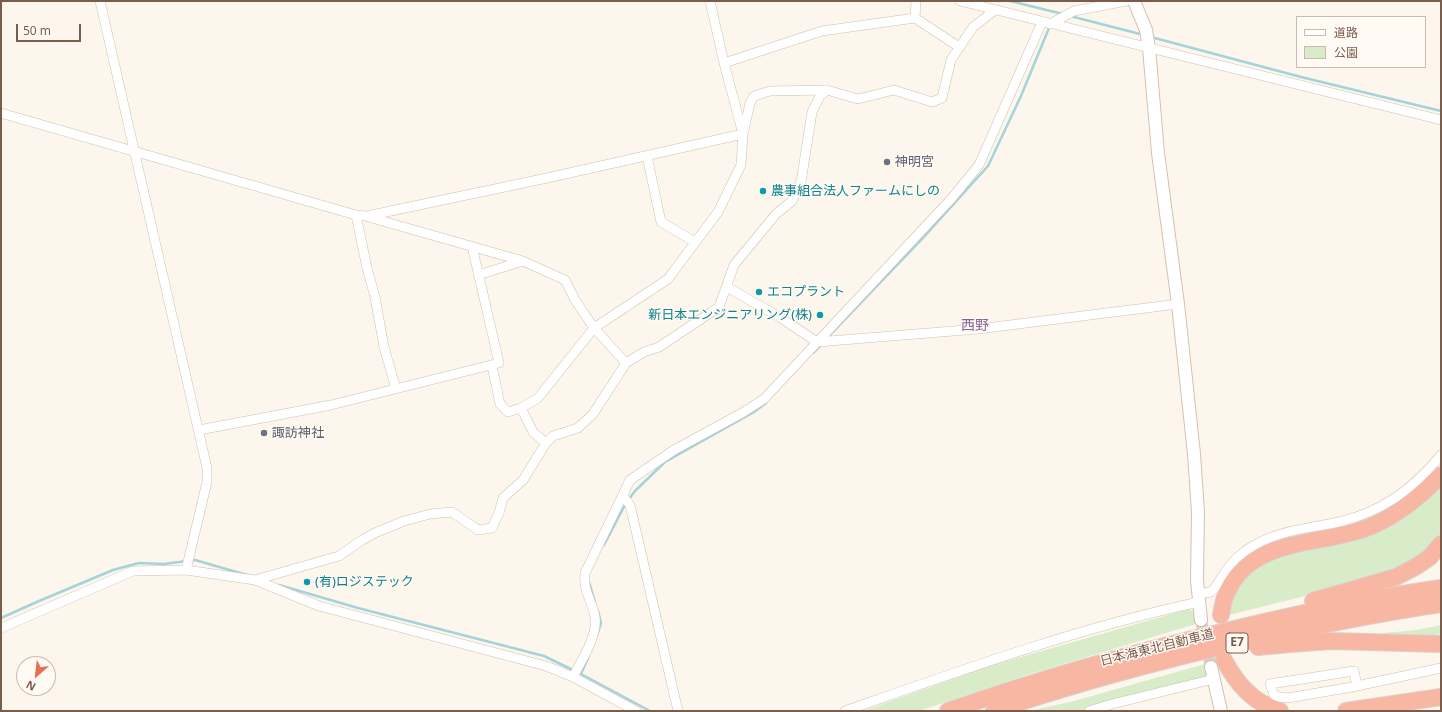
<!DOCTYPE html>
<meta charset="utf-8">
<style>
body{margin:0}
#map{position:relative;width:1442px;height:712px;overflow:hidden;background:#fdf6ec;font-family:"Noto Sans","Noto Sans JP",sans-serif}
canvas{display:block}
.frame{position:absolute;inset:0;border:2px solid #7a5c4d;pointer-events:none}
.legend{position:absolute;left:1296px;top:16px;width:130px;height:52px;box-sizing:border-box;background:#fffaf3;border:1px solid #cabbb1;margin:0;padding:5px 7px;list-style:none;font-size:12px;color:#7a5c4d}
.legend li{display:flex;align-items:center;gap:8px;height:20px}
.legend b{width:20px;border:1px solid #cabbb1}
.north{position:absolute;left:16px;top:656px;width:40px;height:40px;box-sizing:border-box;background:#fffaf3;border:1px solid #cabbb1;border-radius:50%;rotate:208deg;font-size:11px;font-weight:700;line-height:16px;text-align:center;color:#7a5c4d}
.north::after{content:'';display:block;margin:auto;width:14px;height:18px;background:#e76f51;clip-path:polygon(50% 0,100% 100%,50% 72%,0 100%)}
.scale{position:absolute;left:16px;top:24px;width:65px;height:18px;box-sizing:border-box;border:2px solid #7a5c4d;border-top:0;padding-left:5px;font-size:12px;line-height:14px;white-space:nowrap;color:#7a5c4d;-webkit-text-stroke:3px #fffaf3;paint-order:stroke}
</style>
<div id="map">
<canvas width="1442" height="712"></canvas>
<div class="frame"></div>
<ul class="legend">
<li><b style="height:5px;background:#fff"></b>道路</li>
<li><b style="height:11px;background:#d8ecc9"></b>公園</li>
</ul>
<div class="north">N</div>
<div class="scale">50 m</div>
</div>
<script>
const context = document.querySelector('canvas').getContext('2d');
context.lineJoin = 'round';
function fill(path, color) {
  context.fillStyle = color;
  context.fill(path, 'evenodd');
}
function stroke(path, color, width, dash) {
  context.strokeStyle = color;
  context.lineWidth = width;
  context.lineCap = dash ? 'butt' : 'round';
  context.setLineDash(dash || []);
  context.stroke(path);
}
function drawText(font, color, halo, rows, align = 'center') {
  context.font = font + ' "Noto Sans","Noto Sans JP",sans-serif';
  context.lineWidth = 3;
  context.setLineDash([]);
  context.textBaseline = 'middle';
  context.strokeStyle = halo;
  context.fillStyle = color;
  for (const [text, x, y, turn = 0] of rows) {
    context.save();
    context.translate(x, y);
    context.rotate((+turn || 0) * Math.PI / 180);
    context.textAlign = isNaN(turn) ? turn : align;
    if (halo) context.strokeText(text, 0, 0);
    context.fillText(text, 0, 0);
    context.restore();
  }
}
const green = new Path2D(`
 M 1441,480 L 1441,538 L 1421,558 L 1393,571 L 1317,593 L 1229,615 L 1232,600 L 1240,585 L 1256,567 L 1287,553 L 1348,541 Z
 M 1189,609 L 1196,613 L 1196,624 L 1030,674 L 919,711 L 863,711 L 993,665 Z
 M 1441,625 L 1441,634 L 1417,638 L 1384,637 L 1384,633 L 1416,630 Z
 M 1205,664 C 1208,670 1209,673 1204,678 L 1112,702 L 1083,711 L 1029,711 L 1074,701 Z`);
const stream = new Path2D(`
 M 1010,1 L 1063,14
 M 1070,16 L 1144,35
 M 1151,37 L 1301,77 L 1441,111
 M 830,335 L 922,239 L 988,166 L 1021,96 L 1049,28
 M 813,353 L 821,345
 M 629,499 L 635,491 L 665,462 L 754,412 L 766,403
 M 604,545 L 626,503
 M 190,561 L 195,560 L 247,575
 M 589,582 L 595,602
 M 279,585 L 358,608 L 544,656 L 575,671
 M 1,618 L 39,601 L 113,570 L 139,563 L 164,564 L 186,561
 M 596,638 L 601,623 L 598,611
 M 581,674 L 588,658
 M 581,674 L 650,711`);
const secondaryTunnel = new Path2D(`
 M 1201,620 L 1211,667`);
const street = new Path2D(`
 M 100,1 L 207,468 L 207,482 L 186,570
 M 960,1 L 1441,120
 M 915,18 L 916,1
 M 1050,24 L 1074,11 L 1126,1
 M 724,63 L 822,31 L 915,18 L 959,47
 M 1,113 L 356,215 L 365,216 L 523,261 L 565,280 L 575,300 L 594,328 L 626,363
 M 647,156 L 661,222 L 695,242
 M 356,215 L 367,268 L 375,297 L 384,347 L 396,389
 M 367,216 L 547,178 L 743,134 L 724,63 L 710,1
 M 478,275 L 523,261
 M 727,287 L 781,318 L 817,342 L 978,329 L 1178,304
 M 492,366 L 500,404 L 508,412 L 521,408 L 533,432 L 546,443
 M 521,408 L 538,398 L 594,328 L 668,279 L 718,212 L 741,165 L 743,134 L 750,103 L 754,96 L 770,91 L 827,90
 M 199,430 L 331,405 L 499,363 L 472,246
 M 623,496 L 630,505 L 678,711
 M 255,580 L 339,556 L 362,540 L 377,532 L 404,521 L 430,514 L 452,512 L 478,530 L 492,528 L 499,513 L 503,498 L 523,480 L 546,443 L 553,436 L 578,428 L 593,414 L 626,363 L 644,352 L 659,347 L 719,307 L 734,265 L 776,214 L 792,201 L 801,182 L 812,112 L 820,96 L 827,90 L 858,99 L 894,90 L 932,102 L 942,98 L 951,60 L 973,27 L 995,10
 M 1198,594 L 1211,592 L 1214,589 C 1224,575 1229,563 1244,552 C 1271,531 1306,529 1339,522 C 1382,512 1413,489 1441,455
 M 1,628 L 133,571 L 186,570 L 255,580 L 319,606 L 546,666 L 573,677 L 636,711
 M 573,677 C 581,661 598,636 595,617 C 592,600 583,592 585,573 L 630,480 L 674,450 L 742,413 L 764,399 L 952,198 L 979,165 L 1042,22
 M 1357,686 L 1354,671 L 1270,684 L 1274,695 L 1279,697 L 1288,698 L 1352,687 L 1441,668
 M 845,711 C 962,670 1078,628 1199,602
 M 1089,711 L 1112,704 L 1214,679`);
const secondary = new Path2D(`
 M 1134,1 L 1146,30 L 1149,48 L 1158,153 L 1178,304 L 1194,454 L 1198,512 L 1197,580 L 1201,620
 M 1211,667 L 1221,711`);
const highway = new Path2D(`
 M 1313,601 L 1396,577 L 1417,566 L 1430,557 L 1441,544
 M 1221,615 C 1222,609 1223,603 1225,597 C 1247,538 1315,546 1364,529 C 1395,518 1419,498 1441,475
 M 1258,647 L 1290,644 L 1331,641 L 1441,644
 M 1224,660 C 1237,684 1253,703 1280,711
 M 948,711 C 1037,680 1127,654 1218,633 C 1292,615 1366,599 1441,588
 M 994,711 C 1067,686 1141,666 1215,648 C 1290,631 1365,615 1441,604
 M 1346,711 L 1441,697`);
const markers = [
 [887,162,4,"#6b7280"],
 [763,191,4,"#0f9aa8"],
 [759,292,4,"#0f9aa8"],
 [820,315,4,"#0f9aa8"],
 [264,433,4,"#6b7280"],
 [307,582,4,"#0f9aa8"]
];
const shields = [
 [1237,643,22]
];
const shieldNames = [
 ["E7",1237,643]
];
const worshipNames = [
 ["神明宮",895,162],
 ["諏訪神社",272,433]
];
const cultureNames = [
 ["農事組合法人ファームにしの",771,191],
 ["エコプラント",767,292],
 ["新日本エンジニアリング(株)",812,315,"right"],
 ["(有)ロジステック",315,582]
];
const streetNames = [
 ["日本海東北自動車道",1157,648,-14]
];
const neighbourhoodNames = [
 ["西野",975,326]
];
fill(green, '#d8ecc9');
stroke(stream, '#a5d3da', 2.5);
stroke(secondaryTunnel, '#dcd0c4', 12, [12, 6]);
stroke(street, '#d1beb0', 10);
stroke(secondary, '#d6c0b0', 14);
stroke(highway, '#dad1cd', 18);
stroke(street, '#fff', 9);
stroke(secondary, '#fff', 12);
stroke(highway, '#f7b7a3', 16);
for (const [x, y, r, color] of markers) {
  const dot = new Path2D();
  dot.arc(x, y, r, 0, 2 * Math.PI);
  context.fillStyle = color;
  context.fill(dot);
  stroke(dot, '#fffaf3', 1.5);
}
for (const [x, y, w] of shields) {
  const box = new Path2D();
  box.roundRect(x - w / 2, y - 10, w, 20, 3);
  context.fillStyle = '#fffaf3';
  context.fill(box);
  stroke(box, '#7a5c4d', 1);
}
drawText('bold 12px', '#7a5c4d', null, shieldNames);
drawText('13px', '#5b616d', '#fffaf3', worshipNames, 'left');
drawText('13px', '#0d838f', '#fffaf3', cultureNames, 'left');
drawText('13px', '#7a5c4d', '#fffaf3', streetNames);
drawText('14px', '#846695', '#fffaf3', neighbourhoodNames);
</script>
